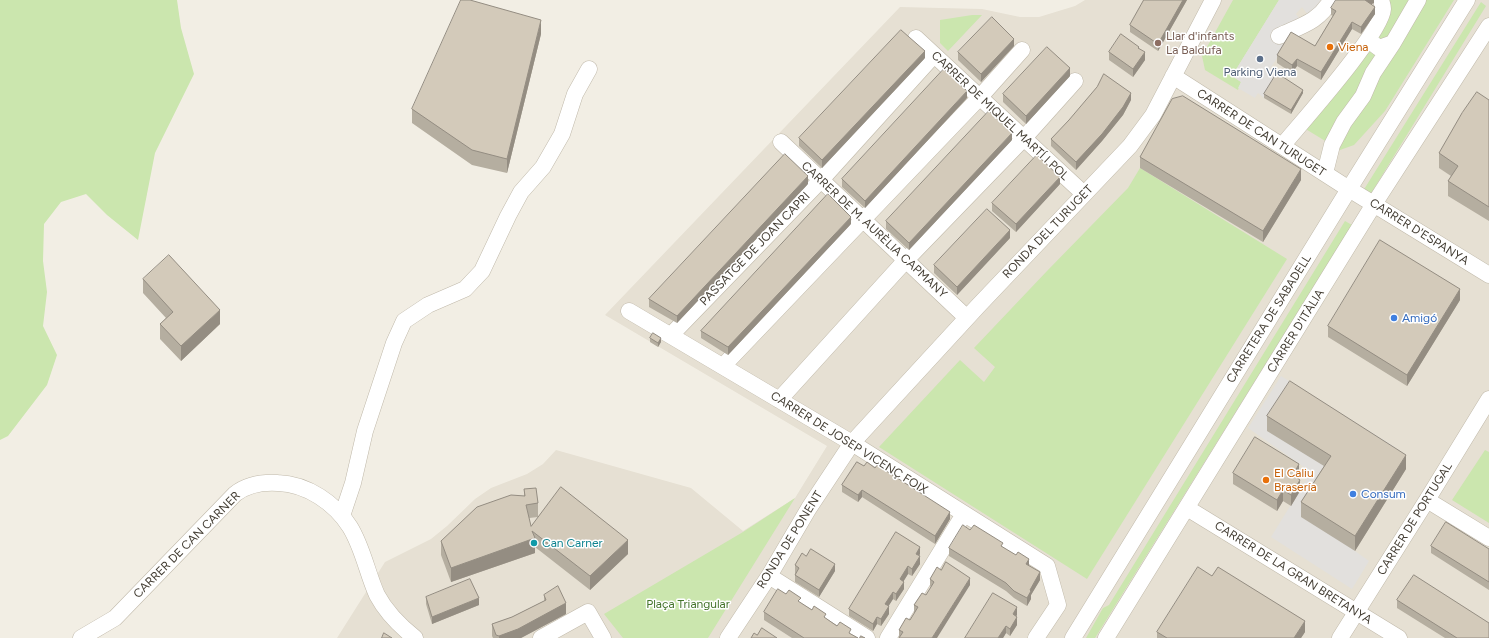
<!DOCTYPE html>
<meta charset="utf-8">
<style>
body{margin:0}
canvas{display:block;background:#f2eee4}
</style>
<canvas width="1489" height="638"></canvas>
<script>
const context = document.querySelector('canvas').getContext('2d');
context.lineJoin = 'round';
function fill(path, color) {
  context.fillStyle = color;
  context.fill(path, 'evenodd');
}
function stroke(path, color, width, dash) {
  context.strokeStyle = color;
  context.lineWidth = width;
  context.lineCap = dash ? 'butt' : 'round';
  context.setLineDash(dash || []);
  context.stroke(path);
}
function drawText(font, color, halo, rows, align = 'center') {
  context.font = font + ' Figtree,sans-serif';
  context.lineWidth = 3;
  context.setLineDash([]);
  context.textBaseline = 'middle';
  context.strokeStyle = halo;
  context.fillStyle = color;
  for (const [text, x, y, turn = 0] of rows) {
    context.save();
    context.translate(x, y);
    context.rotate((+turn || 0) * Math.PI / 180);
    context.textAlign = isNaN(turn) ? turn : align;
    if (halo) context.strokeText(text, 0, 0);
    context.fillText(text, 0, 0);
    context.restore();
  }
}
const residential = new Path2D(`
 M 1085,0 L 1489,0 L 1489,638 L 337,638 L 385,562 L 431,539 L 447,526 L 475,499 L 491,488 L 527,474 L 543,464 L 556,450 L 691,488 L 743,531 L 795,498 L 827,446 L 605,315 L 900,7 L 982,9 L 1020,17 L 1039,17 L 1075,6 Z`);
const green = new Path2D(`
 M 0,0 L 177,0 L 181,28 L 194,74 L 155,153 L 138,240 L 107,215 L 86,194 L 61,202 L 44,224 L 43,261 L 47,292 L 43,326 L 57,355 L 47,385 L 8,436 L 0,440 Z
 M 1233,0 L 1279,0 L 1232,76 L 1241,82 L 1238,90 L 1205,70 L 1202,56 Z
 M 1386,0 L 1454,0 L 1385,111 L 1354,145 L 1340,150 L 1304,128 Z
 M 1481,2 L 1486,6 L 1370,195 L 1363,191 Z
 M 972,15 L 982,15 L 948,51 L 940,43 L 940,20 Z
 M 1140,168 L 1287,259 L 1087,579 L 879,447 L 960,360 L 984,382 L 995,367 L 974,348 L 1047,271 L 1128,188 Z
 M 1345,221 L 1352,225 L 1095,638 L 1086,638 L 1103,608 L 1109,605 Z
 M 1485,450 L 1489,452 L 1489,523 L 1452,500 Z
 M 795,498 L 708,638 L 623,638 L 604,614 L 743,532 Z`);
const parking = new Path2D(`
 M 1279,0 L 1321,0 L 1315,10 L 1308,15 L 1302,7 L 1296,14 L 1301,21 L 1268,72 L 1277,77 L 1264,98 L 1258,93 L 1255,98 L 1238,88 L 1241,82 L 1232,76 Z
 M 1281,376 L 1395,447 L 1387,457 L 1331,470 L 1355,551 L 1369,561 L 1352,589 L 1271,537 L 1311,472 L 1248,428 Z`);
const minor = new Path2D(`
 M 1279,36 C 1300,26 1319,22 1331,0
 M 916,38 L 1084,194
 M 1393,43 L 1418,0
 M 1173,76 L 1349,189 L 1489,275
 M 781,142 L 967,318
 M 1282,146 C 1300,124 1382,33 1383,9 C 1383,6 1382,3 1381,0
 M 1325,173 L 1332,145 L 1344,122 L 1363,96 L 1373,73 L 1393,43 L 1379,48 L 1371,42
 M 629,311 L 852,443 L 1047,566 L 1058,605 L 1036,638
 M 671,335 L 821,180 L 934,55
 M 723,366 L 980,97 L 1022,50
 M 779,400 L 906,260 L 1024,138 L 1075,81
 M 1427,500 L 1489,538
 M 1187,508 L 1399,638
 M 342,516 L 353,483 L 365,431 L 394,343 L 404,321 L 428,305 L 465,289 L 482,271 L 508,216 L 521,192 L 543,167 L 562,134 L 575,94 L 589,69
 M 769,576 L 867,638
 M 81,638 L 115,618 L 235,494 C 248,484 262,482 278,483 C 307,484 335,503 350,527 C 363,548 367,573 377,595 C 386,612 400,626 415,638
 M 541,638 L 588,612 L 603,638
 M 728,638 L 769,576 L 809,508 L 852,443 L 978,306 L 1130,146 L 1153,115 L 1213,0
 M 888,638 L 964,514
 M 1073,638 L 1349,189 L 1467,0
 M 1106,638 L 1374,204 L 1489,26
 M 1340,638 L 1427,500 L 1489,399`);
const wall = new Path2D(`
 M 1144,0 L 1187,0 L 1158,51 L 1130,32 L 1130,25 Z
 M 1374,0 L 1374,3 L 1371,4 L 1375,14 L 1361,34 L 1352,29 L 1321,80 L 1297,66 L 1292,73 L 1277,63 L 1277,55 L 1315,46 L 1333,16 L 1331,15 L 1331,8 Z
 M 541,34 L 507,173 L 472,165 L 412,123 L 412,109 Z
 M 1014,46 L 981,82 L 958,60 L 958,52 Z
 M 1139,48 L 1145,60 L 1133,77 L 1109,60 L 1109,52 Z
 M 925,58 L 822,168 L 799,146 L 799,138 Z
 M 1070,76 L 1026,124 L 1003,102 L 1003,94 Z
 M 1303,93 L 1291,114 L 1264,98 L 1264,94 Z
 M 967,98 L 865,208 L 842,187 L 842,179 Z
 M 1131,100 L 1123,115 L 1102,141 L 1076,170 L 1051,146 L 1051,139 Z
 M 1489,100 L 1489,221 L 1448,196 L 1448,181 L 1451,176 L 1439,168 L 1439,153 Z
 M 1012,140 L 909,250 L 886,229 L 886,221 Z
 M 1140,157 L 1301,180 L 1263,242 L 1140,168 Z
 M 808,184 L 677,323 L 649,307 L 649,299 Z
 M 1060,184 L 1016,232 L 992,211 L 992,203 Z
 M 851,224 L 728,355 L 701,338 L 701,331 Z
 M 1010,238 L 957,295 L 934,273 L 934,265 Z
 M 143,279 L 220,324 L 181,361 L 160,339 L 160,324 L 166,318 L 143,293 Z
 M 1460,300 L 1407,386 L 1328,337 L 1328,326 Z
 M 650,338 L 661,342 L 658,347 L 650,342 Z
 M 1267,416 L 1406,469 L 1355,551 L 1301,517 L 1301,502 L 1324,466 L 1267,431 Z
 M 857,462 L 950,519 L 935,544 L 862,497 L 858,502 L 842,492 L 842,485 Z
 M 1233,473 L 1299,476 L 1298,478 L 1300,491 L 1291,506 L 1283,501 L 1277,511 L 1233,484 Z
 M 524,489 L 538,503 L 538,517 L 529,518 L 531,526 L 628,554 L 590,590 L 535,547 L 535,553 L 451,582 L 441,555 L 441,541 L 524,496 Z
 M 970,530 L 1003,547 L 1029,565 L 1040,580 L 1031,595 L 1031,599 L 1027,606 L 1014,598 L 1006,591 L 949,556 L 949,548 Z
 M 1431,546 L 1489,549 L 1489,590 L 1431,553 Z
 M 920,554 L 919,556 L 920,564 L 912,576 L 908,574 L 903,582 L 904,589 L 896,601 L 893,599 L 888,606 L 889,614 L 881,626 L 877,624 L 873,631 L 849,616 L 849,609 Z
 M 806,556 L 835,571 L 819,597 L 795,582 L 795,565 Z
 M 930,579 L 970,585 L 900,638 L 899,637 L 899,630 L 910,620 L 915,613 L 914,612 L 914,605 L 926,595 L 931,587 L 930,586 Z
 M 544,595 L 566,614 L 521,638 L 493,638 L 492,636 L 492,624 L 512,617 L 544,601 Z
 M 426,597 L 479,605 L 432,624 L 426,604 Z
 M 1397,600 L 1489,638 L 1445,638 L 1397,608 Z
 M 801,603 L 851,634 L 858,638 L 792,638 L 764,620 L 764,612 Z
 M 1017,615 L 1016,616 L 1017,625 L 1010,636 L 1006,633 L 1003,638 L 965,638 Z
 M 1157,632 L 1305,632 L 1301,638 L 1157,638 Z`);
const shadedWall = new Path2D(`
 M 1183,0 L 1187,0 L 1158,51 L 1158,44 Z
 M 1365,0 L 1374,0 L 1374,3 L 1367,6 L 1365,8 Z
 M 1375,7 L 1375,14 L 1361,34 L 1361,27 Z
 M 541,20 L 541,34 L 507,173 L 507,159 Z
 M 1352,22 L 1352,29 L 1321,80 L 1321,72 Z
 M 1014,39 L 1014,46 L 981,82 L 981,74 Z
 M 925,51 L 925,58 L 822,168 L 822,160 Z
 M 1145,52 L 1145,60 L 1133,77 L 1133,69 Z
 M 1297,59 L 1297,66 L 1292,73 L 1292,65 Z
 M 1070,68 L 1070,76 L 1026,124 L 1026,116 Z
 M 1303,90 L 1303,93 L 1291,114 L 1291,110 Z
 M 967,91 L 967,98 L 865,208 L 865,201 Z
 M 1131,93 L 1131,100 L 1123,115 L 1102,141 L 1076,170 L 1076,162 Z
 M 1012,133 L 1012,140 L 909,250 L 909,243 Z
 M 1301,169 L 1301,180 L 1263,242 L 1263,231 Z
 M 808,176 L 808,184 L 677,323 L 677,316 Z
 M 1060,177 L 1060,184 L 1016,232 L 1016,224 Z
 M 851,217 L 851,224 L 728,355 L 728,347 Z
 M 1010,230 L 1010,238 L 957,295 L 957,287 Z
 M 1460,289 L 1460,300 L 1407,386 L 1407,375 Z
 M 220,310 L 220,324 L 181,361 L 181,346 Z
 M 661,338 L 661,342 L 658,347 L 658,343 Z
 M 1406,455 L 1406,469 L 1355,551 L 1355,536 Z
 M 1299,464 L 1299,476 L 1293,486 L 1293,475 Z
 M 1300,480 L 1300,491 L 1291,506 L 1291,495 Z
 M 862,490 L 862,497 L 858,502 L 858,495 Z
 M 1283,490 L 1283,501 L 1277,511 L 1277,500 Z
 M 950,512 L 950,519 L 935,544 L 935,536 Z
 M 535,538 L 535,553 L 451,582 L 451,568 Z
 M 628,540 L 628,554 L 590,590 L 590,576 Z
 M 920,547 L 920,554 L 916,561 L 916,554 Z
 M 920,556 L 920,564 L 912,576 L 912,569 Z
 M 1029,559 L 1029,567 L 1026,564 Z
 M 835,564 L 835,571 L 819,597 L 819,590 Z
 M 908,566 L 908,574 L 900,587 L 900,579 Z
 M 1040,572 L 1040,580 L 1031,595 L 1031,599 L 1027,606 L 1027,598 L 1030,590 Z
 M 970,578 L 970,585 L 937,638 L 932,638 Z
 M 904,582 L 904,589 L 896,601 L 896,594 Z
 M 893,592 L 893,599 L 885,612 L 885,604 Z
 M 479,598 L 479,605 L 432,624 L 432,617 Z
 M 566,603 L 566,614 L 521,638 L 499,638 L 499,636 Z
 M 889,606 L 889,614 L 881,626 L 881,619 Z
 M 1017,607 L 1017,615 L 1013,622 L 1013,614 Z
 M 877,617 L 877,624 L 873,631 L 873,624 Z
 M 1017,617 L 1017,625 L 1010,636 L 1010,629 Z
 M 1305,621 L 1305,632 L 1301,638 L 1294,638 Z
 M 1006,626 L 1006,633 L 1003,638 L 998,638 Z`);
const building = new Path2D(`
 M 461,0 L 470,0 L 541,20 L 507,159 L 472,150 L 412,109 Z
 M 1144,0 L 1183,0 L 1158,44 L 1130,25 Z
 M 1336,0 L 1365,0 L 1375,7 L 1361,27 L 1352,22 L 1321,72 L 1297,59 L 1292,65 L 1277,55 L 1291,32 L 1315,46 L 1336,11 L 1331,8 Z
 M 992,17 L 1014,39 L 981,74 L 958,52 Z
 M 901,30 L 925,51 L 822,160 L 799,138 Z
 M 1121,34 L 1139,47 L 1138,48 L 1145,52 L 1133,69 L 1109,52 Z
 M 1047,47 L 1070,68 L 1026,116 L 1003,94 Z
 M 944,69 L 967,91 L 865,201 L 842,179 Z
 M 1277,73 L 1303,90 L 1291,110 L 1264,94 Z
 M 1104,74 L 1131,93 L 1123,107 L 1102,134 L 1076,162 L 1051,139 L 1069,120 L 1097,87 Z
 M 1477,92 L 1489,100 L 1489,207 L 1448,181 L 1458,166 L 1439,153 L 1462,113 Z
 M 1183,96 L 1301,169 L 1263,231 L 1140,157 L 1172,99 Z
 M 989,111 L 1012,133 L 909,243 L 886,221 Z
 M 785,154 L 808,176 L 677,316 L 649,299 Z
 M 1037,155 L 1060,177 L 1016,224 L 992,203 Z
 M 828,194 L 851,217 L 728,347 L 701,331 Z
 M 987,209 L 1010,230 L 957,287 L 934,265 Z
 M 1380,240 L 1460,289 L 1407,375 L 1328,326 Z
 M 169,255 L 220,310 L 181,346 L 160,324 L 173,312 L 143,279 Z
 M 653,333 L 661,338 L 658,343 L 650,338 Z
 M 1290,381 L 1406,455 L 1355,536 L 1301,502 L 1331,456 L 1267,416 Z
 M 1255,437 L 1299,464 L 1293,475 L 1300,480 L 1291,495 L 1283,490 L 1277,500 L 1233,473 Z
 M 857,462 L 864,466 L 867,462 L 875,468 L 877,465 L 950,512 L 935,536 L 862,490 L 858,495 L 842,485 Z
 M 561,487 L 628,540 L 590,576 L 532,531 L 535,538 L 451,568 L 441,541 L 477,507 L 511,495 L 525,496 L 524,489 L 536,488 L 538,503 L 526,505 L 531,526 Z
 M 1446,522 L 1489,549 L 1489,582 L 1431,546 Z
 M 963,525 L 970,530 L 974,525 L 1003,543 L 1001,546 L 1016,555 L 1018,552 L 1029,559 L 1026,564 L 1040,572 L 1030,590 L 1031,591 L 1027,598 L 1014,591 L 1006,583 L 949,548 Z
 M 896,532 L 920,547 L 916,554 L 920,556 L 912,569 L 908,566 L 900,579 L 904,582 L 896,594 L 893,592 L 885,604 L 889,606 L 881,619 L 877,617 L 873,624 L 849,609 Z
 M 811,549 L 835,564 L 819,590 L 795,575 L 799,568 L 795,565 L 802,553 L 806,556 Z
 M 946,562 L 970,578 L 932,638 L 899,638 L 903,632 L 899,630 L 906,618 L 910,620 L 918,607 L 914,605 L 922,593 L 926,595 L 934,582 L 930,579 L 937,567 L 941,570 Z
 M 1198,567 L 1212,576 L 1218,567 L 1305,621 L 1294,638 L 1167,638 L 1157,632 Z
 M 1414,575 L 1489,623 L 1489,638 L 1457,638 L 1397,600 Z
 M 470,579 L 479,598 L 432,617 L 426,597 Z
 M 558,586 L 566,603 L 518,629 L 499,636 L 496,635 L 492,624 L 512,617 L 546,600 L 544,595 Z
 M 778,589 L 786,594 L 789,590 L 801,598 L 798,601 L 812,610 L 814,606 L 826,614 L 824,617 L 837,626 L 840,622 L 851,629 L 849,633 L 858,638 L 804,638 L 764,612 Z
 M 993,593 L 1017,607 L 1013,614 L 1017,617 L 1010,629 L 1006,626 L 998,638 L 965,638 Z
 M 762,628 L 777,638 L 751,638 L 754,633 L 757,635 Z
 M 384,633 L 392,638 L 382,638 Z
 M 861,636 L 865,638 L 860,638 Z`);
const markers = [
 [1158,43,4,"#8d6e63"],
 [1330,47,4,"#e8710a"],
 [1260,59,4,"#5c6f8a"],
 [1394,318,4,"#3f7fe0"],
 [1266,480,4,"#e8710a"],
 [1353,494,4,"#3f7fe0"],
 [534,543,4,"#0f9aa8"]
];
const educationNames = [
 ["Llar d'infants",1166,36],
 ["La Baldufa",1166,50]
];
const foodNames = [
 ["Viena",1338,47],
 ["El Caliu",1274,473],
 ["Brasería",1274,487]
];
const serviceNames = [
 ["Parking Viena",1260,72]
];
const streetNames = [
 ["CARRER DE MIQUEL MARTÍ I POL",1000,116,43],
 ["CARRER DE CAN TURUGET",1261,133,33],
 ["CARRER DE M. AURÈLIA CAPMANY",874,230,43],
 ["RONDA DEL TURUGET",1048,232,-46],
 ["CARRER D'ESPANYA",1419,232,32],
 ["PASSATGE DE JOAN CAPRI",755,249,-46],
 ["CARRETERA DE SABADELL",1269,319,-58],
 ["CARRER D'ITÀLIA",1296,331,-58],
 ["CARRER DE JOSEP VICENÇ FOIX",849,443,32],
 ["CARRER DE PORTUGAL",1415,519,-58],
 ["RONDA DE PONENT",790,540,-58],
 ["CARRER DE CAN CARNER",187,545,-45],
 ["CARRER DE LA GRAN BRETANYA",1293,573,32]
];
const shopNames = [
 ["Amigó",1402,318],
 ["Consum",1361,494]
];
const cultureNames = [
 ["Can Carner",542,543]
];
const parkNames = [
 ["Plaça Triangular",688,604]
];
fill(residential, '#e6e0d3');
fill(green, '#cbe6ae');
fill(parking, '#e2e0dd');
stroke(minor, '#c0b9aa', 17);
stroke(minor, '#fff', 16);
fill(wall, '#b5aea0');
fill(shadedWall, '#948d82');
fill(building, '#d3caba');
stroke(building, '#948d82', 1);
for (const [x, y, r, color] of markers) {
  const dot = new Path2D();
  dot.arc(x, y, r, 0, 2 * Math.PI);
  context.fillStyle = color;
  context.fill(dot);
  stroke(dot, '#fff', 1.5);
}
drawText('12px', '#785e54', '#fff', educationNames, 'left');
drawText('12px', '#c56008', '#fff', foodNames, 'left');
drawText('12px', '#4e5e75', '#fff', serviceNames);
drawText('12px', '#443e34', '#fff', streetNames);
drawText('12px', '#366cbe', '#fff', shopNames, 'left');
drawText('12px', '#0d838f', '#fff', cultureNames, 'left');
drawText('12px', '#44742a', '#fff', parkNames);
</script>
